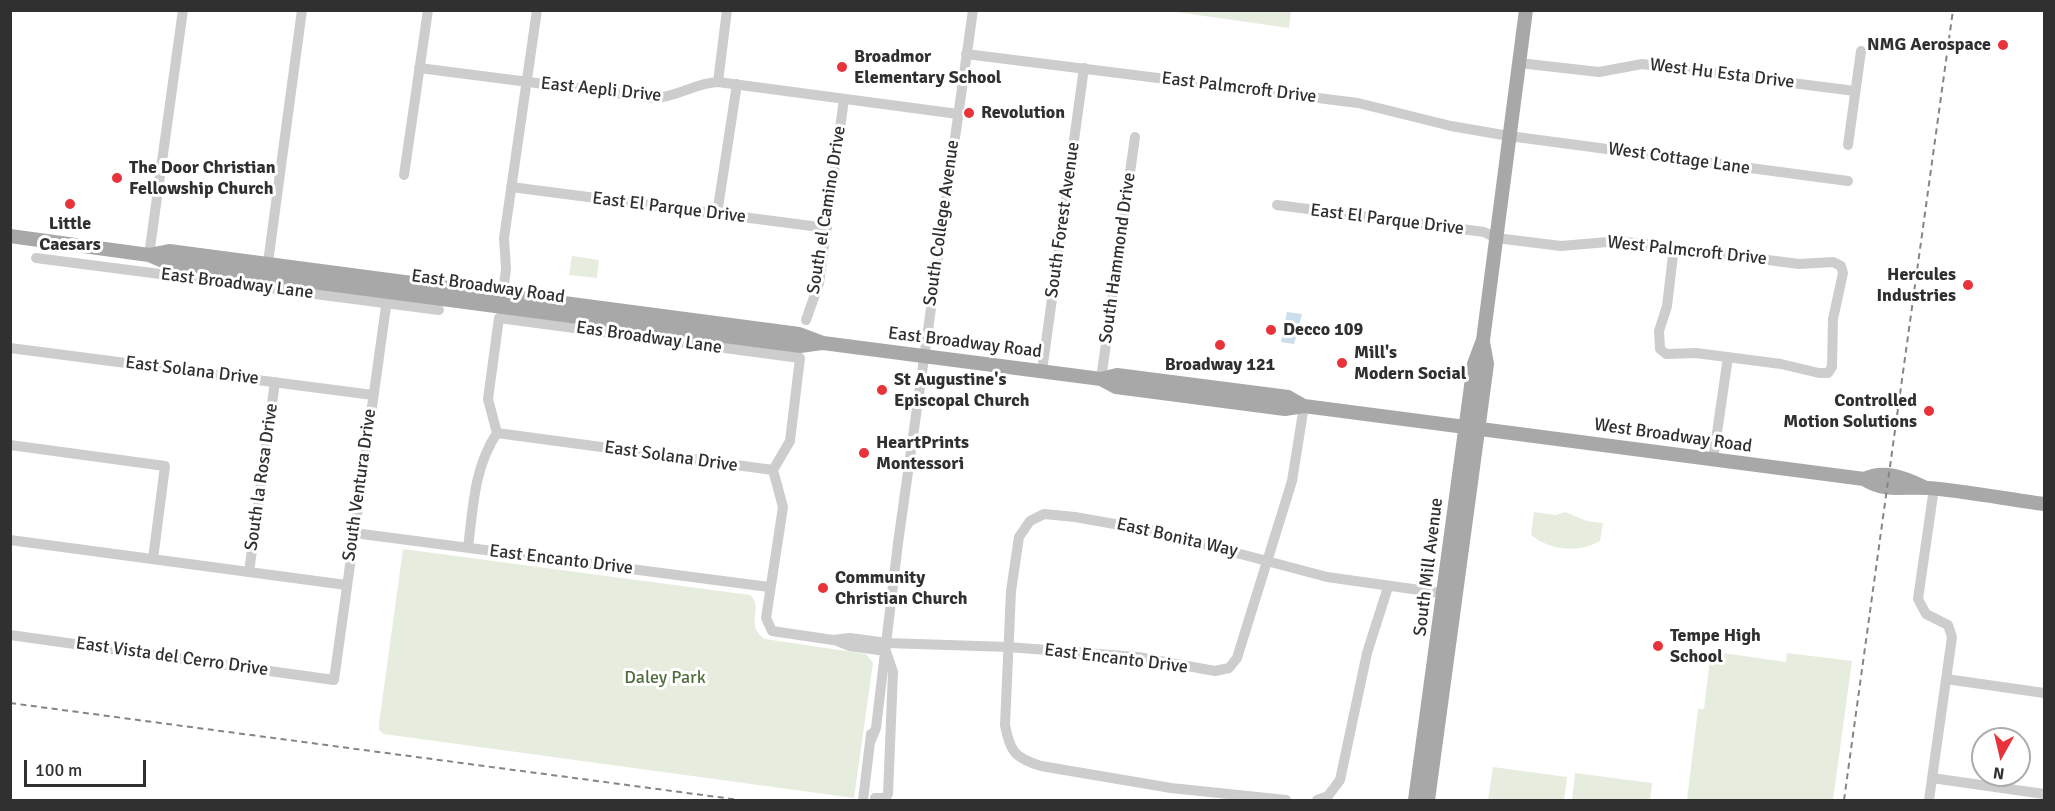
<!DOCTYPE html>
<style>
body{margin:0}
#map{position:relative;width:2055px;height:811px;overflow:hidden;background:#fff;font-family:Signika,sans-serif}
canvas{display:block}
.frame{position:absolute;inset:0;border:12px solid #303030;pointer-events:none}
.north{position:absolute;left:1971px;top:727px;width:60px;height:60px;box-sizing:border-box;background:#fff;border:2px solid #acacac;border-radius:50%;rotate:188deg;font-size:16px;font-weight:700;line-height:24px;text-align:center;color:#303030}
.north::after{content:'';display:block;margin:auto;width:21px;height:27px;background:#e73339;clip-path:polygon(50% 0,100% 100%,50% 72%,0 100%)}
.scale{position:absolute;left:24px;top:760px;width:122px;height:27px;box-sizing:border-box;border:3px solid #303030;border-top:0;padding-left:8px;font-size:18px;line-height:21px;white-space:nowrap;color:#303030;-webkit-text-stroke:4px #fff;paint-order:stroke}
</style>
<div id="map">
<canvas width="2055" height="811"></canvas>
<div class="frame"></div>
<div class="north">N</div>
<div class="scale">100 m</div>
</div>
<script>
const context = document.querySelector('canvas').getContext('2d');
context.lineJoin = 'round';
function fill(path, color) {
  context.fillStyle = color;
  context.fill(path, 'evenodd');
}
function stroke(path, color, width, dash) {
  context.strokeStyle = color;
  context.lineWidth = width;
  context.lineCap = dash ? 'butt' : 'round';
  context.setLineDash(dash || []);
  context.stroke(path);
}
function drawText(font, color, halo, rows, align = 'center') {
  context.font = font + ' Signika,sans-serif';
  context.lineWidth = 6;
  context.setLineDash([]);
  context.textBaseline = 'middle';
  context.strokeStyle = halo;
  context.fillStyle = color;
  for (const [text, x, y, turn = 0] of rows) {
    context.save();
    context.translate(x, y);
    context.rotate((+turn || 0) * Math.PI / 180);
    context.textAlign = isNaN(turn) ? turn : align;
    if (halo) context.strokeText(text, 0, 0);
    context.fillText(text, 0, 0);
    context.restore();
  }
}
const green = new Path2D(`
 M 1169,11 L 1291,10 L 1291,11 L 1289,28 Z
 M 572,256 L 599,260 L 597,278 L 569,275 Z
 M 1534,512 L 1556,515 L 1565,512 L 1587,521 L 1603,523 L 1600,541 C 1578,553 1551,551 1531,535 Z
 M 403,549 L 750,595 C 765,608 743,625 765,639 L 866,654 L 873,663 L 854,798 L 384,734 L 379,730 L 379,724 Z
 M 1716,652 L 1786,662 L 1787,653 L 1852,661 L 1833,800 L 1687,800 L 1698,709 L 1704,709 L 1710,658 Z
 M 1493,767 L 1567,777 L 1564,800 L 1488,800 Z
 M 1575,773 L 1652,783 L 1650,800 L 1572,800 Z`);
const water = new Path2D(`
 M 1287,312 L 1302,314 L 1294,344 L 1281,342 Z`);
const minor = new Path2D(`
 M 966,54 L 1358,103 L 1451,126 L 1509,136 L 1848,181
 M 1519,63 L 1599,72 L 1642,64 L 1855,91
 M 419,68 L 654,98 C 679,97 694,83 718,82 L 958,114
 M 718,82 L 727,10
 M 1848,145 L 1861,51
 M 404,175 L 428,10
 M 511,187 L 827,228
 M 1277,205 L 1484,232 L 1496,238 L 1561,246 L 1619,241 L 1799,264 L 1833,262 L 1841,266 L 1843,273 L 1833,319 L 1832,367 L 1828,373 L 1819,373 L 1781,364 L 1696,353 L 1666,354 L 1660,349 L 1659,331 L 1667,306 L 1674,247
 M 717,214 L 737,84
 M 149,255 L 183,10
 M 36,258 L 439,310
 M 267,270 L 302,10
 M 502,301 L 506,269 L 504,238 L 537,10
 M 806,320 L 819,283 L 844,99
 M 10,348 L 373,395
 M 1042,371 L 1084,68
 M 1101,379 L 1135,137
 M 497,433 L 773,470
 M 10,445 L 165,466 L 153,559
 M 1713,460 L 1728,357
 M 354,533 L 769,587
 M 10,540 L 346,585
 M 468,548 C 473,508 474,467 497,433 L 488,399 L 499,318 L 800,358 L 790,441 L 773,470 L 783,507 L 766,618 L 772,631 L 833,640 L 850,638 L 887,643 L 1008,647 L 1138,657 L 1215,671 L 1229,668 L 1237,658 L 1292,481 L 1304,406
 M 249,572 L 275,382
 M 10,635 L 334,680 L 388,292
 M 837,641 L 849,646 L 886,651
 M 1946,679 L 2044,693
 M 871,740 L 876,728 L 898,543 L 973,10
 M 1932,778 L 2044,794
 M 875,798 L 885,798 L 888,794 L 893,672 L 887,654
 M 863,800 L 871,734
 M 1286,800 L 1171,788 L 1041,766 C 1015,758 1010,752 1005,725 L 1011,591 L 1019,537 L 1030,521 L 1044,514 L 1075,517 L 1154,531 L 1327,577 L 1448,594
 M 1317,800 L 1328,796 L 1340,780 L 1367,653 L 1388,587
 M 1929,800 L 1952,637 L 1948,625 L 1926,614 L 1918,599 L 1934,488`);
const major = new Path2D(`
 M 10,236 L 149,255 L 168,263 L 800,346 L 822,343
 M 149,255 L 169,251 L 799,334 L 823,343 L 1101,379 L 1116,387 L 1285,409 L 1304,406 L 1864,479 C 1886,493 1904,486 1928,488 C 1966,491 2006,499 2044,504
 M 1101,379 L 1117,375 L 1288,397 L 1304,406
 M 1864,479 C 1884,469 1905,478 1924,487
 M 1415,800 L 1474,364 L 1483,340 L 1526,10
 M 1428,800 L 1487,364 L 1483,342`);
const rail = new Path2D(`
 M 10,703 L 740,800
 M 1844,800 L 1953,10`);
const markers = [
 [2003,45,6,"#e73339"],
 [842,67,6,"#e73339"],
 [969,113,6,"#e73339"],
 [117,178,6,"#e73339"],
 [70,204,6,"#e73339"],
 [1968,285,6,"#e73339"],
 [1271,330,6,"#e73339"],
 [1220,345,6,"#e73339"],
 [1342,363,6,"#e73339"],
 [882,390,6,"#e73339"],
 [1929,411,6,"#e73339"],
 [864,453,6,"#e73339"],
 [823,588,6,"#e73339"],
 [1658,646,6,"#e73339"]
];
const poiNames = [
 ["NMG Aerospace",1991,45,"right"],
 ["Broadmor",854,57],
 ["Elementary School",854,78],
 ["Revolution",981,113],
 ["The Door Christian",129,168],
 ["Fellowship Church",129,189],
 ["Little",70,224,"center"],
 ["Caesars",70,245,"center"],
 ["Hercules",1956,275,"right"],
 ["Industries",1956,296,"right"],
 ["Decco 109",1283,330],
 ["Mill's",1354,353],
 ["Modern Social",1354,374],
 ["Broadway 121",1220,365,"center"],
 ["St Augustine's",894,380],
 ["Episcopal Church",894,401],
 ["Controlled",1917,401,"right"],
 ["Motion Solutions",1917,422,"right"],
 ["HeartPrints",876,443],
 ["Montessori",876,464],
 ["Community",835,578],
 ["Christian Church",835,599],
 ["Tempe High",1670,636],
 ["School",1670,657]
];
const streetNames = [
 ["West Hu Esta Drive",1722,74,7],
 ["East Palmcroft Drive",1239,88,7],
 ["East Aepli Drive",601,90,6],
 ["West Cottage Lane",1679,159,8],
 ["East El Parque Drive",669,208,7],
 ["South el Camino Drive",827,210,-81],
 ["South Forest Avenue",1063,220,-82],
 ["East El Parque Drive",1387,220,7],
 ["South College Avenue",942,223,-82],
 ["West Palmcroft Drive",1687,251,6],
 ["South Hammond Drive",1118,258,-82],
 ["East Broadway Lane",237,284,7],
 ["East Broadway Road",488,287,8],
 ["Eas Broadway Lane",649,338,8],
 ["East Broadway Road",965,343,7],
 ["East Solana Drive",192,371,7],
 ["West Broadway Road",1673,436,8],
 ["East Solana Drive",671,457,8],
 ["South la Rosa Drive",262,477,-82],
 ["South Ventura Drive",360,485,-82],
 ["East Bonita Way",1177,538,13],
 ["East Encanto Drive",561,560,7],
 ["South Mill Avenue",1429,567,-83],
 ["East Vista del Cerro Drive",172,657,8],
 ["East Encanto Drive",1116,659,7]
];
const parkNames = [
 ["Daley Park",665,678]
];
fill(green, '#e6eddf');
fill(water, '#cbdeed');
stroke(minor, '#cdcdcd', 10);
stroke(major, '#a8a8a8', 14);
stroke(rail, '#858585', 2, [6, 4.5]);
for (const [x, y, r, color] of markers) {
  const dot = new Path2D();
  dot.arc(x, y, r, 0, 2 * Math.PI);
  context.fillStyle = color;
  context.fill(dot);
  stroke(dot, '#fff', 2);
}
drawText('bold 18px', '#303030', '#fff', poiNames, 'left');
drawText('18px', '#303030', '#fff', streetNames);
drawText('18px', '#516d3d', '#fff', parkNames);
</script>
